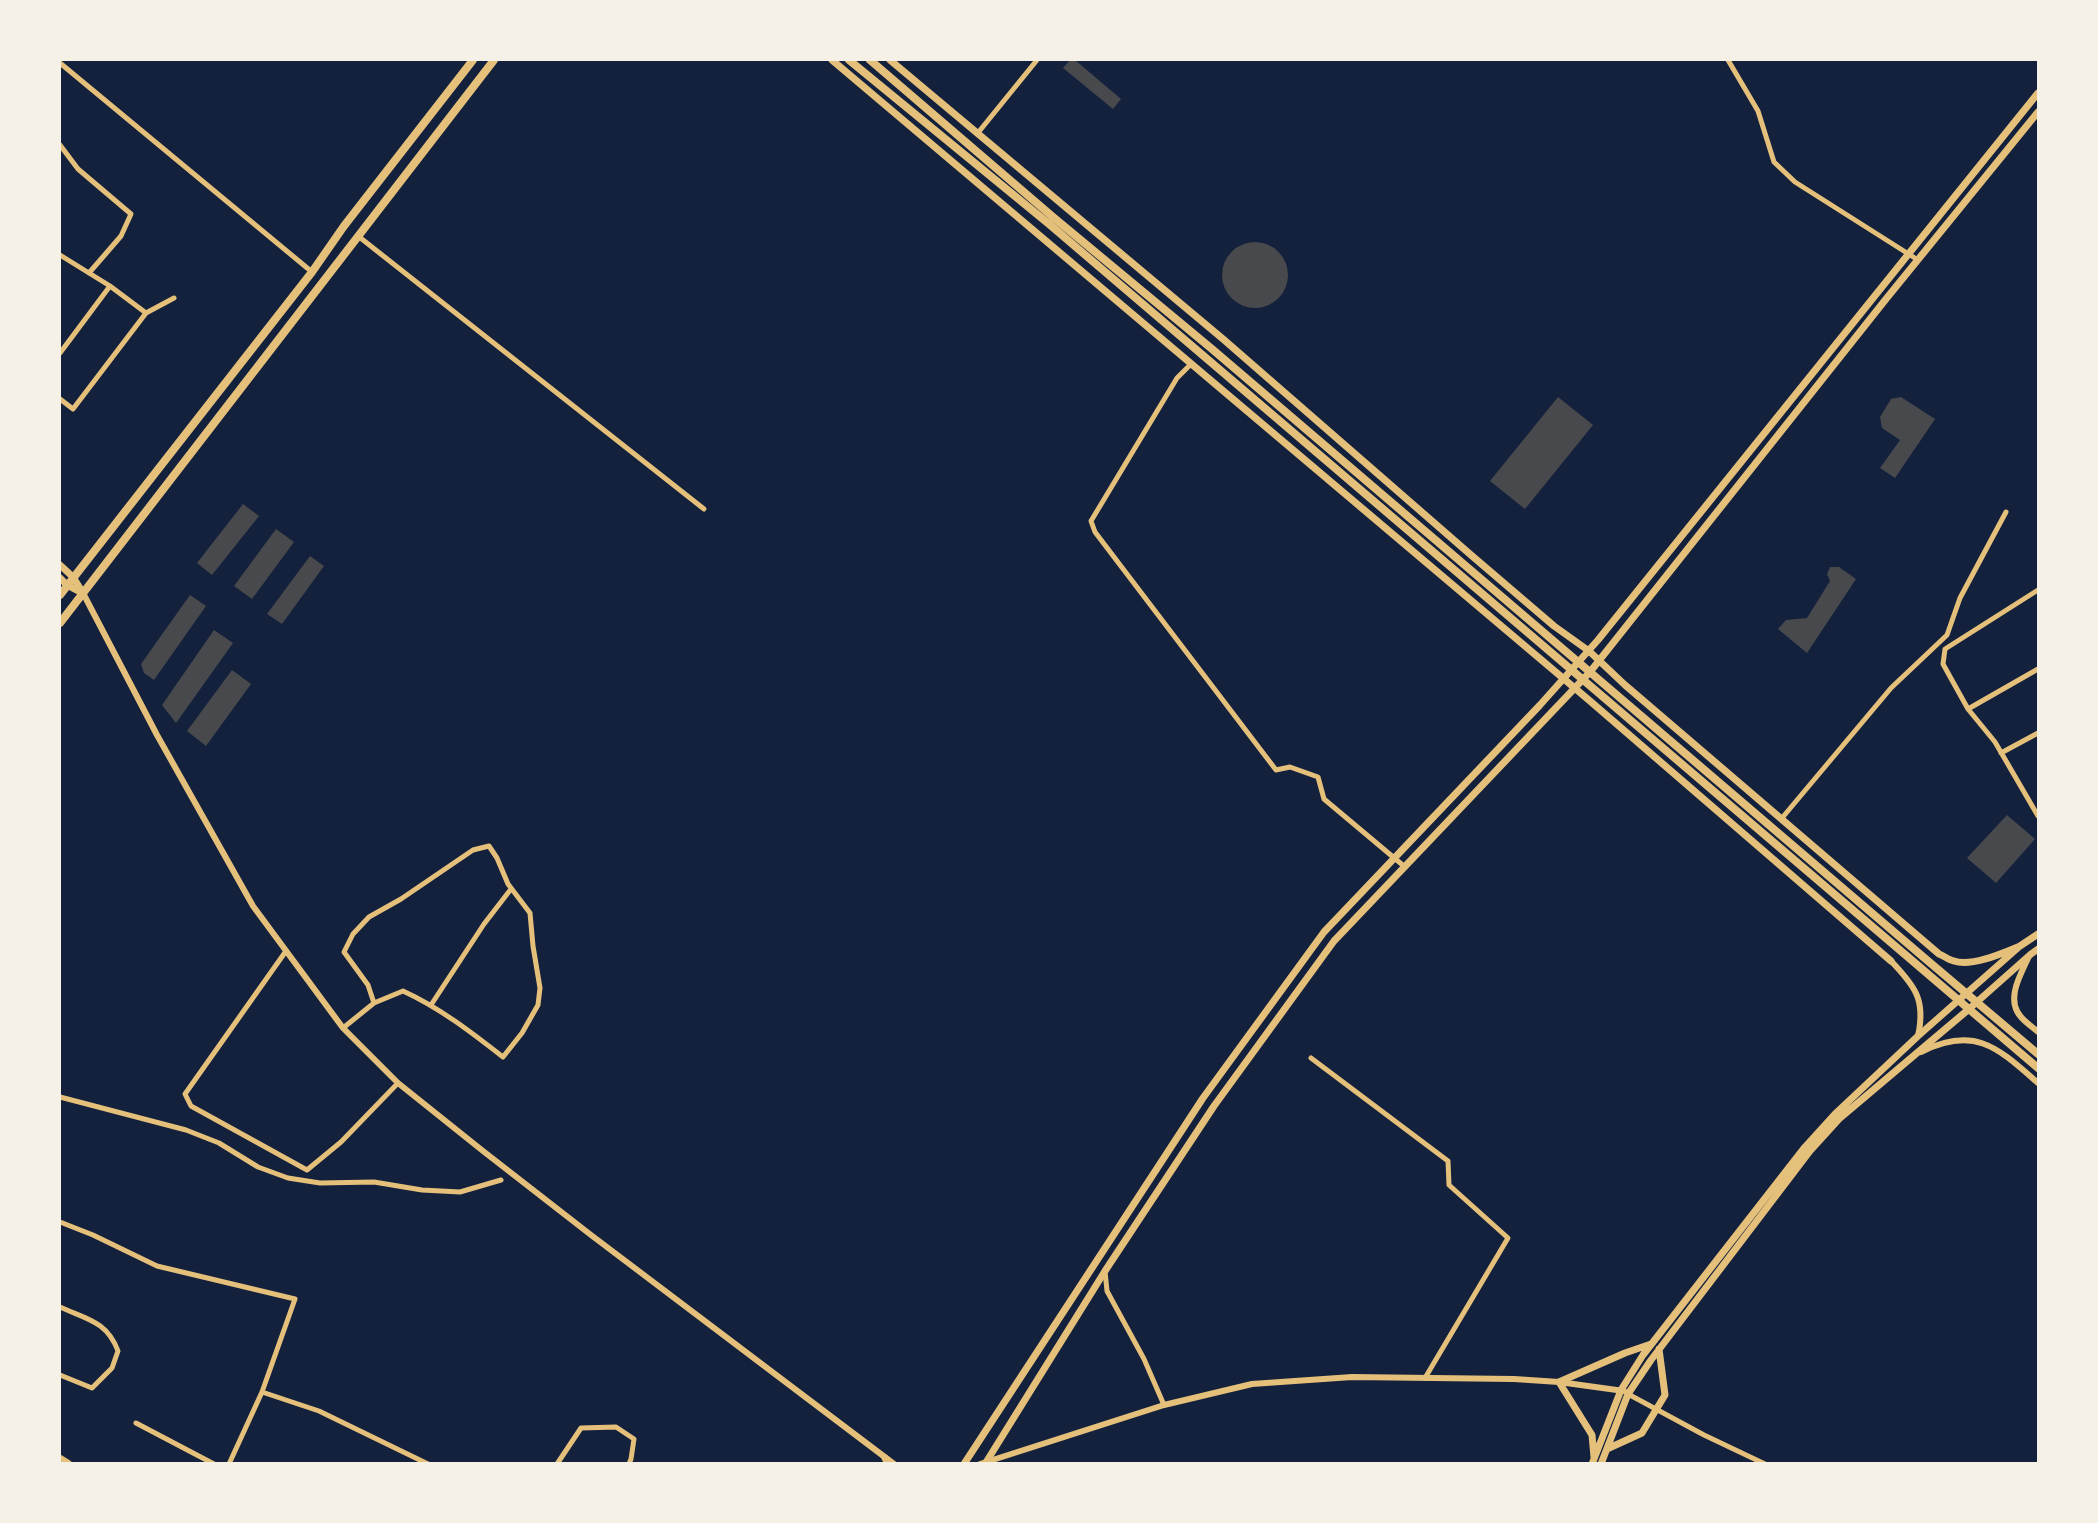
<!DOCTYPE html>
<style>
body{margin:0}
#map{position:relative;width:2098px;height:1523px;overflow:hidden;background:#14213d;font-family:Ubuntu,sans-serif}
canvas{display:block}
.frame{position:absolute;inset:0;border:61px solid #f6f1e7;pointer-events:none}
</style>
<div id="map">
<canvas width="2098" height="1523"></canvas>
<div class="frame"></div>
</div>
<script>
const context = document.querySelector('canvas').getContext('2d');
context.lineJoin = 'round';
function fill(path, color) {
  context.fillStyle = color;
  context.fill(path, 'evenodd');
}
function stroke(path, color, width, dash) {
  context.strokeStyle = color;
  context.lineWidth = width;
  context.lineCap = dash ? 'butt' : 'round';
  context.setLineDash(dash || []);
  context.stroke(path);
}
const building = new Path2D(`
 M 1070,60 L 1075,60 L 1121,99 L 1113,109 L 1063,68 Z
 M1222 275a33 33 0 1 1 66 0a33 33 0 1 1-66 0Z
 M 1558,397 L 1593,425 L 1525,509 L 1490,481 Z
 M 1901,397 L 1935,419 L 1895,478 L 1880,468 L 1900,440 L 1882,428 L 1880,417 L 1891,399 Z
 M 243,504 L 259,516 L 212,575 L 197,563 Z
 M 276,529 L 294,542 L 252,599 L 234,586 Z
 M 310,556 L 324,566 L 282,624 L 267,614 Z
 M 1830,567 L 1839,567 L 1856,579 L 1807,653 L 1778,629 L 1786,620 L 1807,618 L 1830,581 L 1827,574 Z
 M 190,595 L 206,606 L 154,680 L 144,673 L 141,664 Z
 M 214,630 L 233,643 L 176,723 L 162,705 Z
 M 232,670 L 251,684 L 206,746 L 187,731 Z
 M 2007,815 L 2035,839 L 1996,883 L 1967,858 Z`);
const minor = new Path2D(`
 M 1728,60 L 1758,111 L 1774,162 L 1795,182 L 1918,260
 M 60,63 L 312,272
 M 977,134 L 1037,60
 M 60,145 L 78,169 L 131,214 L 121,236 L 89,273
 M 358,236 L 704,509
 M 60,255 L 110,286
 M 60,353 L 110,286 L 146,313
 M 1191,364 L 1177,378 L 1091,521 L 1095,532 L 1276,770 L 1290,767 L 1318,777 L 1324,799 L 1405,867
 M 60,399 L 73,409 L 146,313 L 174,298
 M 2038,590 L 1945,649 L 1943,664 L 1968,709 L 1995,742 L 2038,816
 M 1968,709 L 2038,669
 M 2001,753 L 2038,733
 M 1782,818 L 1891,688 L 1947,635 L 1960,598 L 2006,512
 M 286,951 L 185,1094 L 191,1106 L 307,1170 L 341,1142 L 398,1083
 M 431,1005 L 484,924 L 511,889
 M 343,1028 L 374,1003 L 403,991 C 440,1008 471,1032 503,1057 L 522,1033 L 538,1005 L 540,988 L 533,946 L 530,913 L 508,884 L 497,858 L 489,846 L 473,850 L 401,899 L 369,917 L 353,934 L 344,952 L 368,985 L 374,1003
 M 1311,1058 L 1448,1161 L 1449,1185 L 1508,1238 L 1425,1378
 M 60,1097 L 186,1130 L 219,1143 L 258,1167 L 288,1178 L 320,1183 L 374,1182 L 422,1190 L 460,1192 L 501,1180
 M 60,1222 L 93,1235 L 157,1266 L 295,1299 L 262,1392
 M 1105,1271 L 1107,1291 L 1144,1359 L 1164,1405
 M 60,1307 C 86,1319 107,1321 118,1351 L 112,1368 L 92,1388 L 60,1375
 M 1628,1394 L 1704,1435 L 1765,1464
 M 136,1423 L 214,1464
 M 229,1464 L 262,1392 L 319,1411 L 428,1464
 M 557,1464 L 581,1428 L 616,1427 L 634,1439 L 631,1459 L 629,1464`);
const tertiary = new Path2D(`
 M 83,593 L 157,735 L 253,906 L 343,1028 L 398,1083 L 483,1151 L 591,1235 L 894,1464
 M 2029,956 C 2021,974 2005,999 2021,1017 C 2026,1023 2033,1027 2038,1032
 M 1891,961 C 1915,986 1926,1000 1918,1036
 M 1921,1052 C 1975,1025 1998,1048 2038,1083
 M 980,1464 L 1164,1405 L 1252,1384 L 1352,1377 L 1514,1379 L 1559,1382 L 1624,1391`);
const secondary = new Path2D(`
 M 832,60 L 1590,701 L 1891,961
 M 890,60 L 1223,339 L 1471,555 L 1554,626 L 1589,651 L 1625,685 L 1939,954 C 1944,956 1949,960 1954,961 C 1972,967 2003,953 2020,946
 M 60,565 L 73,577 L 83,593
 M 60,578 L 67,585 L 82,593
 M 1607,1449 L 1642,1433 L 1665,1395 L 1659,1349
 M 1594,1457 L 1592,1435 L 1559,1382 L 1625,1353 L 1651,1344
 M 885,1458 L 888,1464
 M 964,1464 L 1203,1098 L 1324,932 L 1540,705 L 1598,640 L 2038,93
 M 985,1464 L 1105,1271 L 1214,1106 L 1334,941 L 1590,672 L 1886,299 L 2038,112
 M 1592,1464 L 1621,1390 L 1643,1355 L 1805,1147 L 1835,1114 L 1918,1036 L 2020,946 L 2038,934
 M 1601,1464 L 1628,1394 L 1651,1360 L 1810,1151 L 1840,1118 L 1969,1009 L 2031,954 L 2038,949`);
const primary = new Path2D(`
 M 849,60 L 1049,224 L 2038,1068
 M 870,60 L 1053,217 L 1212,349 L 1928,961 L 2038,1054
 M 60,595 L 312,272 L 344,226 L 473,60
 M 60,623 L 494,60
 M 60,1459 L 68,1464`);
fill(building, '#48494c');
stroke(minor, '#e5c07b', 5);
stroke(tertiary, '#e5c07b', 6);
stroke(secondary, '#e5c07b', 7);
stroke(primary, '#e5c07b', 8);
</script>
